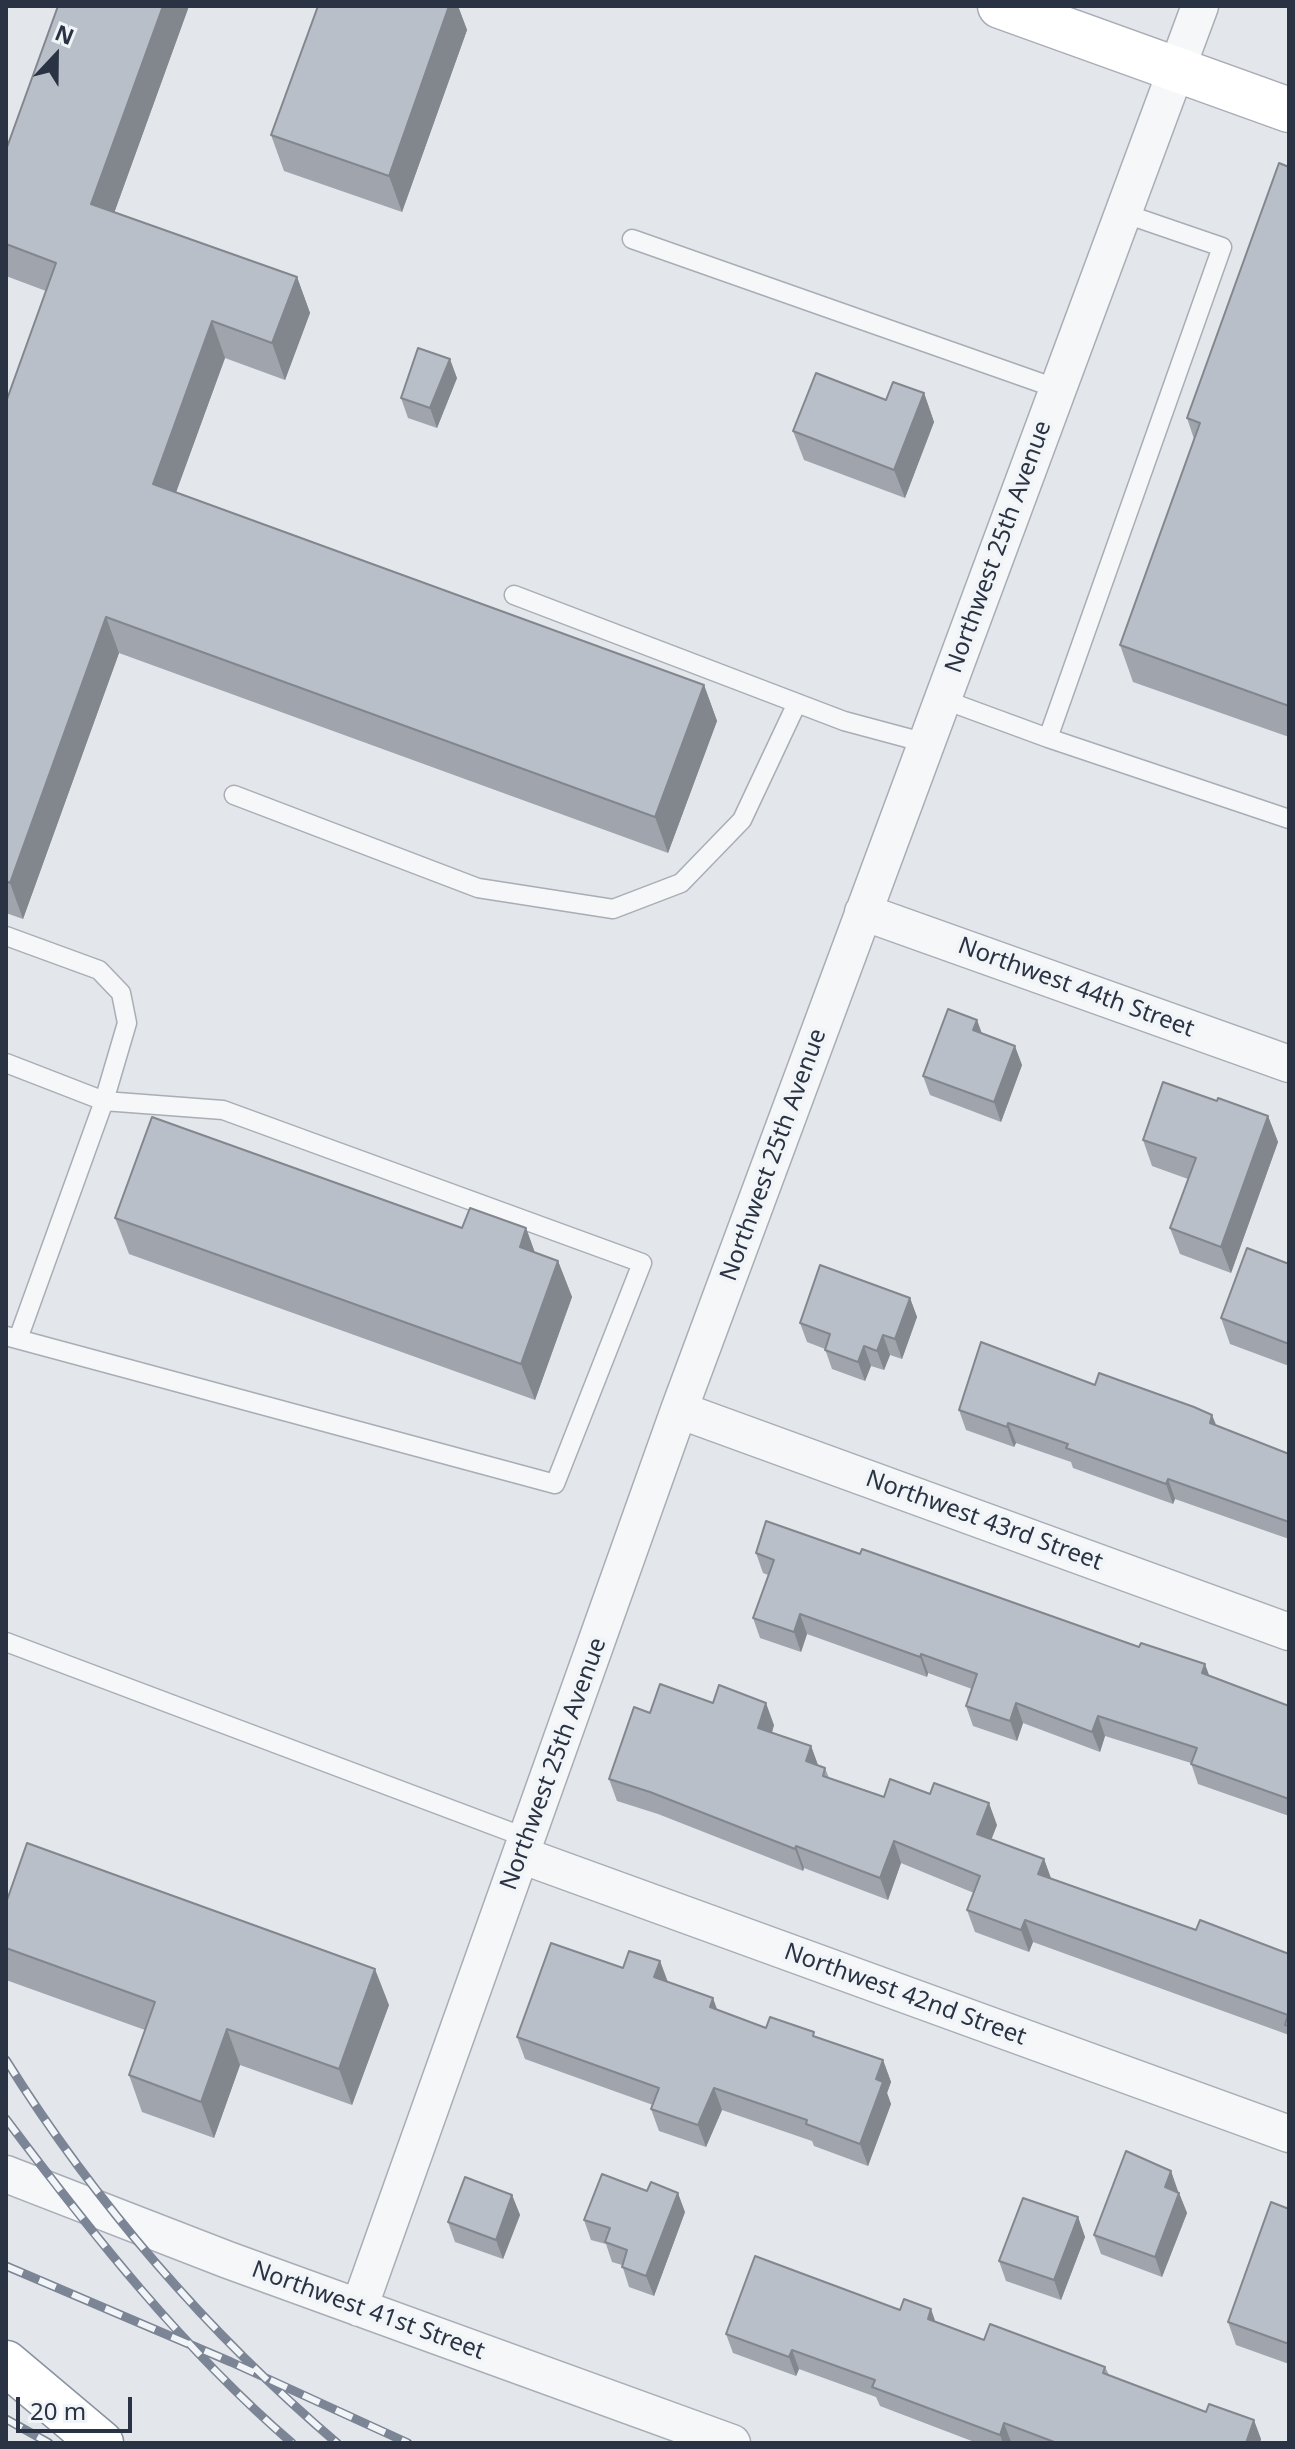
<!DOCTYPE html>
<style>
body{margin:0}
#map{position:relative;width:1295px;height:2449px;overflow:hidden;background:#e3e6eb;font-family:"Noto Sans",sans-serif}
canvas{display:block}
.frame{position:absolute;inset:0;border:8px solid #2a3344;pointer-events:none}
.north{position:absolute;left:16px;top:16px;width:80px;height:80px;-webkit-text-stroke:6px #f2f5f8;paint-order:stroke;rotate:22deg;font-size:22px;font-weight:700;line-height:32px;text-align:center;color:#2a3344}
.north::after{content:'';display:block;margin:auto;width:28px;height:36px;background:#2a3344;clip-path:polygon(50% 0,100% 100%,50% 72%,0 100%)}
.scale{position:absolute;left:16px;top:2397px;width:116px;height:36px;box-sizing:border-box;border:4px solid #2a3344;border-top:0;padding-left:10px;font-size:24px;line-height:28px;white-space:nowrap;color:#2a3344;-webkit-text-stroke:6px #f2f5f8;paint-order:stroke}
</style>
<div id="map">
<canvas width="1295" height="2449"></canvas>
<div class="frame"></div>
<div class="north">N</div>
<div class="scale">20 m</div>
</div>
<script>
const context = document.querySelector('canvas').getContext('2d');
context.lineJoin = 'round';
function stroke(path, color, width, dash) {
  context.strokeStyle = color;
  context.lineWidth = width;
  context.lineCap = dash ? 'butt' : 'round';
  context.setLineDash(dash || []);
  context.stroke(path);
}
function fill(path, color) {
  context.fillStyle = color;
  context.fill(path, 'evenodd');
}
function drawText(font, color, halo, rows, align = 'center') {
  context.font = font + ' "Noto Sans",sans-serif';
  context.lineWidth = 8;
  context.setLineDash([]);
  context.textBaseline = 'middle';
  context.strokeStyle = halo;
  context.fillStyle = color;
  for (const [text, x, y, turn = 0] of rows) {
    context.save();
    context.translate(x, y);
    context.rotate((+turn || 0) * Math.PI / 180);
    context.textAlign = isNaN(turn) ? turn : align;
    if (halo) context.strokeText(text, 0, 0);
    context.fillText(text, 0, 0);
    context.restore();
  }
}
const lane = new Path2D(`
 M 632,239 L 1058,389
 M 514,595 L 844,721 L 926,743
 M 942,699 L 1048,738 L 1289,819
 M 1048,738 L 1222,247 L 1123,213
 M 234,795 L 478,888 L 613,909 L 681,883 L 742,820 L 797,703
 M 6,936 L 99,970 L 121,993 L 127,1023 L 104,1101 L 18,1339
 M 6,1063 L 104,1101 L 223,1110 L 642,1263 L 555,1484 L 6,1336
 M 6,1642 L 527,1838`);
const street = new Path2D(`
 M 863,912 L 1289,1064
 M 679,1410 L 1289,1632
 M 521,1855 L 1289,2134
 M 6,2174 L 228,2260 L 732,2443
 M 359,2308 L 679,1410 L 1200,6`);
const secondary = new Path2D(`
 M 1000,6 L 1289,110`);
const highway = new Path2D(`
 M 6,2363 L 101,2443`);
const rail = new Path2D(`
 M 6,2060 C 95,2203 209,2334 337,2443
 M 6,2119 C 93,2235 182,2348 292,2443
 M 6,2266 L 231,2362 L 408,2443
 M 6,2419 L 49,2443`);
const wall = new Path2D(`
 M 56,6 L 189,6 L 114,213 L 297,277 L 310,313 L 285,380 L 225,358 L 176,492 L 704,685 L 717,721 L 668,853 L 119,653 L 23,919 L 6,913 L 6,402 L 46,291 L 6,276 L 6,150 L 57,9 Z
 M 318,6 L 458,6 L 467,30 L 402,212 L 284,171 L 271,135 Z
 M 1289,167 L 1289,737 L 1133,682 L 1120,645 L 1194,439 L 1187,418 Z
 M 457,378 L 437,428 L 408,418 L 401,398 Z
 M 924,393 L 934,422 L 905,498 L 804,460 L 793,431 L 886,400 Z
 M 981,1033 L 1022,1065 L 1001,1122 L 930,1095 L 923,1076 Z
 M 1217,1101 L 1268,1116 L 1278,1142 L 1231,1273 L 1180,1254 L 1170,1228 L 1188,1179 L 1152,1166 L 1143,1140 Z
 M 115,1218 L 462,1228 L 526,1228 L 535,1253 L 558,1261 L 572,1297 L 535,1400 L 129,1254 Z
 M 1289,1264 L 1289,1366 L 1230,1344 L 1221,1318 Z
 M 910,1298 L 917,1317 L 902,1359 L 890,1355 L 884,1370 L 871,1366 L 865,1381 L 832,1369 L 825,1349 L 807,1342 L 800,1323 Z
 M 1095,1385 L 1216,1425 L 1289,1454 L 1289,1539 L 1175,1499 L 1173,1504 L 1073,1468 L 1071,1462 L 1016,1443 L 1014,1447 L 966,1430 L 959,1410 Z
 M 756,1553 L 1209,1675 L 1289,1706 L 1289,1816 L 1198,1784 L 1191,1763 L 1105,1736 L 1100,1752 L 1023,1723 L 1017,1741 L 973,1726 L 966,1706 L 972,1689 L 928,1673 L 927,1677 L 807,1634 L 801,1652 L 760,1638 L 753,1618 L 768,1575 L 763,1573 Z
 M 650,1713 L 774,1725 L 772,1733 L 811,1746 L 818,1765 L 825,1768 L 829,1778 L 884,1797 L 997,1825 L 991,1839 L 1044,1859 L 1051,1879 L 1196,1930 L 1289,1954 L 1289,2035 L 1033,1942 L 1029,1952 L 975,1932 L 967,1910 L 974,1893 L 901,1863 L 888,1900 L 804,1868 L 803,1871 L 658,1814 L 617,1801 L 609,1779 Z
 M 6,1903 L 389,2005 L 352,2105 L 240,2065 L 214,2138 L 142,2112 L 129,2075 L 145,2030 L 6,1980 Z
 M 660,1961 L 668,1982 L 718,2010 L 766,2028 L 816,2037 L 883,2060 L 891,2082 L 887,2093 L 891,2104 L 868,2166 L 814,2146 L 812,2141 L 722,2110 L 706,2147 L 659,2131 L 651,2109 L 653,2105 L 525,2059 L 517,2037 L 623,1968 Z
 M 1171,2171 L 1177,2192 L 1179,2193 L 1187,2213 L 1162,2277 L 1101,2254 L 1094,2235 Z
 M 512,2195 L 520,2215 L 503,2259 L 455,2242 L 448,2222 Z
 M 1289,2209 L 1289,2364 L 1236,2345 L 1228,2322 Z
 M 685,2212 L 654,2296 L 629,2287 L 622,2265 L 612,2262 L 606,2244 L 591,2240 L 584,2220 Z
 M 1078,2217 L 1085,2237 L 1061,2300 L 1006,2281 L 999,2261 Z
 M 900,2310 L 984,2340 L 1105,2367 L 1109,2375 L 1261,2439 L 1260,2443 L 977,2443 L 880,2406 L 876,2397 L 799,2369 L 796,2376 L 733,2353 L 726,2334 Z`);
const shadedWall = new Path2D(`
 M 163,6 L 189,6 L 104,241 L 91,204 Z
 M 449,6 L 458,6 L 467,30 L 402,212 L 389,176 Z
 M 297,277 L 310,313 L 285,380 L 272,343 Z
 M 212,321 L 225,358 L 166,520 L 153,484 Z
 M 450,359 L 457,378 L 437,428 L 430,408 Z
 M 924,393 L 934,422 L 905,498 L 894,470 Z
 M 106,617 L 119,653 L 23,919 L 10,883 Z
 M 704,685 L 717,721 L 668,853 L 655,817 Z
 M 977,1020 L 984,1039 L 973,1030 Z
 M 1015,1046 L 1022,1065 L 1001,1122 L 994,1102 Z
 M 1268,1116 L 1278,1142 L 1231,1273 L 1221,1247 Z
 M 526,1228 L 539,1264 L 520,1247 Z
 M 558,1261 L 572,1297 L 535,1400 L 521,1364 Z
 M 910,1298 L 917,1317 L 902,1359 L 895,1339 Z
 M 883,1335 L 890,1355 L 884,1370 L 877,1351 Z
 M 864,1346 L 871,1366 L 865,1381 L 858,1362 Z
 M 1212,1415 L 1220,1434 L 1210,1423 Z
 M 1008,1423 L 1016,1443 L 1014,1447 L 1007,1427 Z
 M 1168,1479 L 1175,1499 L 1173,1504 L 1166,1484 Z
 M 800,1614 L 807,1634 L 801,1652 L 794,1632 Z
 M 921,1654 L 928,1673 L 927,1677 L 920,1657 Z
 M 1205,1664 L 1212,1683 L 1202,1673 Z
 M 766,1703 L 774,1725 L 766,1750 L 758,1728 Z
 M 1016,1703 L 1023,1723 L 1017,1741 L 1010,1721 Z
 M 1098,1716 L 1105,1736 L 1100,1752 L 1092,1732 Z
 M 811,1746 L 819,1768 L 806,1761 Z
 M 989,1803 L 997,1825 L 985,1856 L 977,1834 Z
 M 894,1841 L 901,1863 L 888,1900 L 880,1878 Z
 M 796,1846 L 804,1868 L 803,1871 L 795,1849 Z
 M 1044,1859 L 1052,1881 L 1038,1874 Z
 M 1025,1920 L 1033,1942 L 1029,1952 L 1021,1930 Z
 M 660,1961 L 668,1983 L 654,1977 Z
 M 375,1969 L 389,2005 L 352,2105 L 339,2069 Z
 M 713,1998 L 721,2020 L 710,2007 Z
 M 227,2029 L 240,2065 L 214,2138 L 201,2102 Z
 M 883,2060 L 891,2082 L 887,2093 L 891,2104 L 868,2166 L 860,2144 L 876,2079 Z
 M 714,2088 L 722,2110 L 706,2147 L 698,2125 Z
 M 1171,2171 L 1178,2191 L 1172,2207 L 1165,2187 Z
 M 678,2193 L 685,2212 L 654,2296 L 646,2276 Z
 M 1179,2193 L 1187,2213 L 1162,2277 L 1155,2257 Z
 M 512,2195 L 520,2215 L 503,2259 L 496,2240 Z
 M 1078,2217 L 1085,2237 L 1061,2300 L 1054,2280 Z
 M 931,2309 L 938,2329 L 928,2319 Z
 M 792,2350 L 799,2369 L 796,2376 L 789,2357 Z
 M 1254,2420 L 1261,2439 L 1260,2443 L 1246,2443 Z
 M 1004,2423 L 1011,2442 L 1011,2443 L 1003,2443 L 1000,2435 Z`);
const building = new Path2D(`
 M 58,6 L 163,6 L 91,204 L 297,277 L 272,343 L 212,321 L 153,484 L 704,685 L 655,817 L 106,617 L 10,883 L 6,881 L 6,402 L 56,263 L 6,244 L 6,150 Z
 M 318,6 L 449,6 L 389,176 L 271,135 Z
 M 1279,163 L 1289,167 L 1289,706 L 1120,645 L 1200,423 L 1187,418 Z
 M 418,348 L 450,359 L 430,408 L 401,398 Z
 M 816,373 L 886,400 L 893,382 L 924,393 L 894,470 L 793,431 Z
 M 948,1009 L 977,1020 L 973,1030 L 1015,1046 L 994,1102 L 923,1076 Z
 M 1163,1082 L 1217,1101 L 1218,1098 L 1268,1116 L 1221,1247 L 1170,1228 L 1196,1158 L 1143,1140 Z
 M 152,1117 L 462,1228 L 470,1208 L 526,1228 L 520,1247 L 558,1261 L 521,1364 L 115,1218 Z
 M 1247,1248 L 1289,1264 L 1289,1344 L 1221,1318 Z
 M 820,1265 L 910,1298 L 895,1339 L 883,1335 L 877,1351 L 864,1346 L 858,1362 L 825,1350 L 830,1334 L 800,1323 Z
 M 981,1342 L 1095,1385 L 1099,1373 L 1194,1407 L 1212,1415 L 1210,1423 L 1289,1454 L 1289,1522 L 1168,1479 L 1166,1484 L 1066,1448 L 1068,1444 L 1008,1423 L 1007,1427 L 959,1410 Z
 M 766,1521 L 860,1554 L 862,1549 L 1139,1647 L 1141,1643 L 1205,1664 L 1202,1673 L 1289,1706 L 1289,1799 L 1191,1764 L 1197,1748 L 1098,1716 L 1092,1732 L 1016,1703 L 1010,1721 L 966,1706 L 977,1674 L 921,1654 L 920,1657 L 800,1614 L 794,1632 L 753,1618 L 774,1560 L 756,1553 Z
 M 660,1684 L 713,1703 L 719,1685 L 766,1703 L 758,1728 L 811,1746 L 806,1761 L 825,1768 L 823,1776 L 884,1797 L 890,1779 L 930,1794 L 934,1783 L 989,1803 L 977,1834 L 1044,1859 L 1038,1874 L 1196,1930 L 1200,1920 L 1289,1954 L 1289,2026 L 1285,2025 L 1288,2015 L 1025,1920 L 1021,1930 L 967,1910 L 980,1876 L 894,1841 L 880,1878 L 796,1846 L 795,1849 L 650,1792 L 609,1779 L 634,1707 L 650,1713 Z
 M 27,1843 L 375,1969 L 339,2069 L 227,2029 L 201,2102 L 129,2075 L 155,2002 L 6,1948 L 6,1903 Z
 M 551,1943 L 623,1968 L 629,1951 L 660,1961 L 654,1977 L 713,1998 L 710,2007 L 766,2028 L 770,2017 L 814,2032 L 813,2036 L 883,2060 L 876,2079 L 883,2082 L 860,2144 L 806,2124 L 807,2120 L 714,2088 L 698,2125 L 651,2109 L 659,2088 L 517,2037 Z
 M 1126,2151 L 1171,2171 L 1165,2187 L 1179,2193 L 1155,2257 L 1094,2235 Z
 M 602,2174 L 647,2191 L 651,2182 L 678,2193 L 646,2276 L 622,2267 L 627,2250 L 605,2242 L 610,2228 L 584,2220 Z
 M 465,2177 L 512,2195 L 496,2240 L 448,2222 Z
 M 1023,2198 L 1078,2217 L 1054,2280 L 999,2261 Z
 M 1271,2202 L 1289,2209 L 1289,2344 L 1228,2322 Z
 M 755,2256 L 900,2310 L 904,2299 L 931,2309 L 928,2319 L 984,2340 L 990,2324 L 1105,2367 L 1103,2373 L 1206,2412 L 1209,2404 L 1254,2420 L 1246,2443 L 1057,2443 L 1004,2423 L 1000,2435 L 872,2387 L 875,2380 L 792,2350 L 789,2357 L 726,2334 Z`);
const streetNames = [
 ["Northwest 25th Avenue",999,547,-70],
 ["Northwest 44th Street",1076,988,20],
 ["Northwest 25th Avenue",774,1155,-70],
 ["Northwest 43rd Street",984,1521,20],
 ["Northwest 25th Avenue",554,1764,-70],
 ["Northwest 42nd Street",905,1995,20],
 ["Northwest 41st Street",368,2311,20]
];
stroke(lane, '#a8adb6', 21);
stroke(street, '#a8adb6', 39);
stroke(secondary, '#a8adb6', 47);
stroke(highway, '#8993a3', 47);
stroke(lane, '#f6f7f9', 18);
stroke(street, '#f6f7f9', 36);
stroke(secondary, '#fff', 44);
stroke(highway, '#fff', 44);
stroke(rail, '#7b8596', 9);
stroke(rail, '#f2f5f8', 6, [18]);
fill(wall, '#9fa4ad');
fill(shadedWall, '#82868d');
fill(building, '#b9bfc9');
stroke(building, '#82868d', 2);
drawText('24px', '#2a3344', '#f2f5f8', streetNames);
</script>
